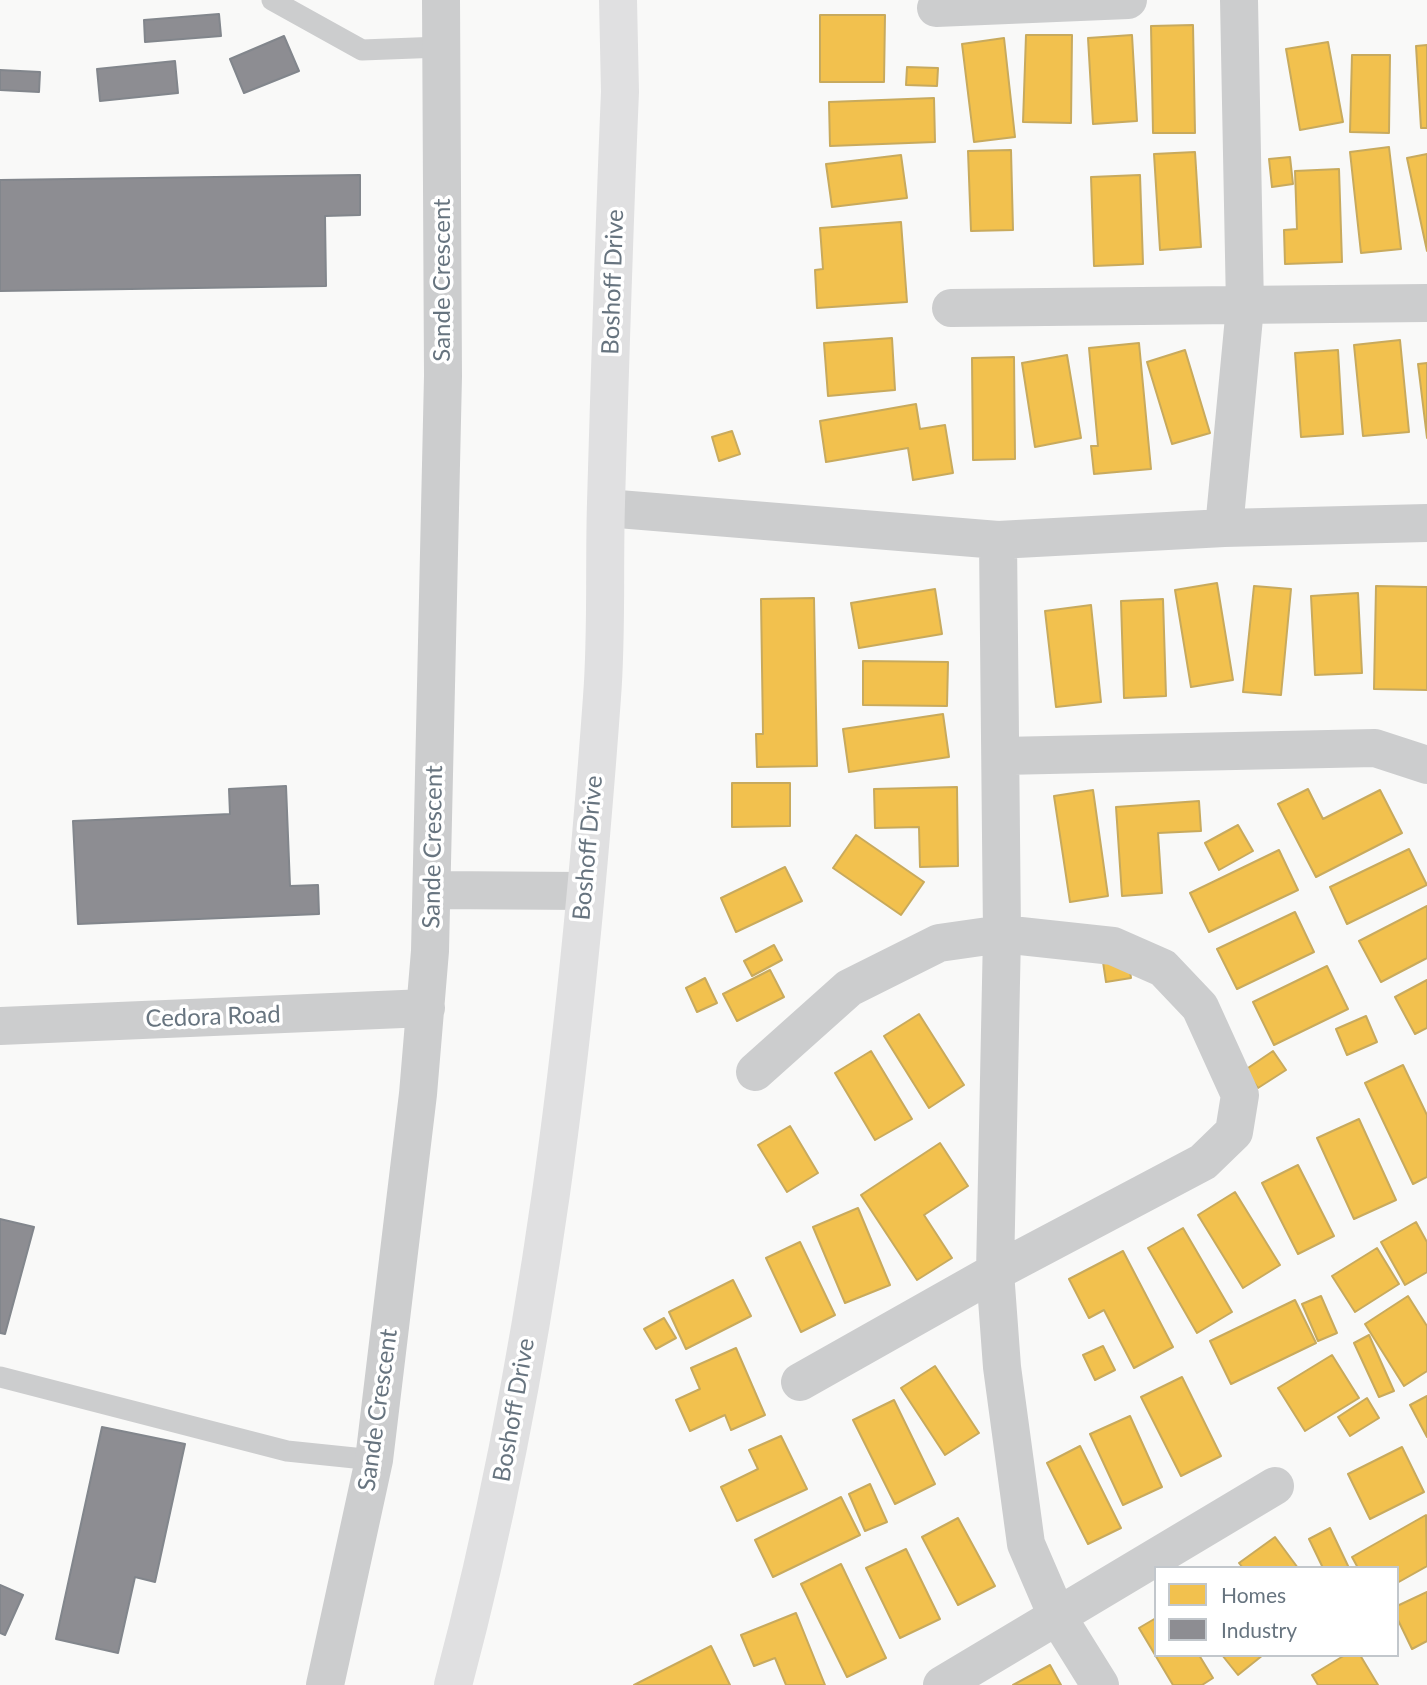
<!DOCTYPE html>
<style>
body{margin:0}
#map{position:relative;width:1427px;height:1685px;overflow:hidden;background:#f9f9f8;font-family:Lato,sans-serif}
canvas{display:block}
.legend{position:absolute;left:1154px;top:1566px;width:245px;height:91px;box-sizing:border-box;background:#fff;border:2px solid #c2c7cc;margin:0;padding:9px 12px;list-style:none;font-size:21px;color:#67747f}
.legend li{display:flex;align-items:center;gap:14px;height:35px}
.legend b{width:35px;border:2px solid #c2c7cc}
</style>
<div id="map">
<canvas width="1427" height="1685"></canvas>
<ul class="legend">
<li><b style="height:19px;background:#f2c14e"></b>Homes</li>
<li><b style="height:19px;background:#8d8d92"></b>Industry</li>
</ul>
</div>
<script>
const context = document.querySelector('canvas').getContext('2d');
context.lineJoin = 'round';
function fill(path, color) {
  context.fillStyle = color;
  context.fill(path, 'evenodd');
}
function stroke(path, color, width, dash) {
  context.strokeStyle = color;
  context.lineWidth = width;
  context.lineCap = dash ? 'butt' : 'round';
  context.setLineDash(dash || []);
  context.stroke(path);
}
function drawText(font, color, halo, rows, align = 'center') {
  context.font = font + ' Lato,sans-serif';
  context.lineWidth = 7;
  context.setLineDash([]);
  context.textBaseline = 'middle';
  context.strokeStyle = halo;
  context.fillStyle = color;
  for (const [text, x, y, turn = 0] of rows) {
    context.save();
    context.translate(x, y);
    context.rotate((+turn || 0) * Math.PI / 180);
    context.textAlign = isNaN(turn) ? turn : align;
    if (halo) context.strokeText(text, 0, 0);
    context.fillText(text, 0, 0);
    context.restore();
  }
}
const homes = new Path2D(`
 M 820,15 L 885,15 L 884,82 L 820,82 Z
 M 1193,25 L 1195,133 L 1153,133 L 1151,26 Z
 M 1026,35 L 1072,35 L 1071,123 L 1023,122 Z
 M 1132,35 L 1137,121 L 1093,124 L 1088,38 Z
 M 1004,38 L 1015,137 L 974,142 L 962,44 Z
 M 1328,42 L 1343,122 L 1300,130 L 1286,49 Z
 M 1427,45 L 1427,128 L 1421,128 L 1416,46 Z
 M 1352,55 L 1390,55 L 1389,133 L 1350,132 Z
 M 907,67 L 938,68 L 937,86 L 906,85 Z
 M 934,98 L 935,142 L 830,146 L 829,102 Z
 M 1389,147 L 1401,249 L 1361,253 L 1350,152 Z
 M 1011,150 L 1013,230 L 971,231 L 968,151 Z
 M 1195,152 L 1201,247 L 1160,250 L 1154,154 Z
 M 1427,154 L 1427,251 L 1407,158 Z
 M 901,155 L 907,198 L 832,207 L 826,164 Z
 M 1290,157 L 1293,184 L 1272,187 L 1269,159 Z
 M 1339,169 L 1342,262 L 1285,264 L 1284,230 L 1297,229 L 1295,171 Z
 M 1140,175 L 1143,264 L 1094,266 L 1091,177 Z
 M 901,222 L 907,302 L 817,308 L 815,270 L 823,269 L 820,228 Z
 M 892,338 L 895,390 L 828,396 L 824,343 Z
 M 1400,340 L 1409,432 L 1363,436 L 1354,345 Z
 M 1139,343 L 1151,469 L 1094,474 L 1091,446 L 1098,446 L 1089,348 Z
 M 1185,350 L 1210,433 L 1172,444 L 1147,362 Z
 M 1338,350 L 1343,434 L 1301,437 L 1295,353 Z
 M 1067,355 L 1081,438 L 1035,447 L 1022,363 Z
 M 1014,357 L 1015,459 L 973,460 L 972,358 Z
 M 1427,363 L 1427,438 L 1418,364 Z
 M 916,404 L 920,429 L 945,425 L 953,473 L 913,480 L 908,448 L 826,462 L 820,421 Z
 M 732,431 L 740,454 L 719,461 L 712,437 Z
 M 1217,583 L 1233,680 L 1191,687 L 1175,590 Z
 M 1254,586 L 1291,589 L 1281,695 L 1243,692 Z
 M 1376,586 L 1427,587 L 1427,690 L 1374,689 Z
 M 935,589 L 942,634 L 859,648 L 851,603 Z
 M 1358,593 L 1362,673 L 1315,675 L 1311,596 Z
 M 814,598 L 817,766 L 757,767 L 756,734 L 763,734 L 761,599 Z
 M 1163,599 L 1166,696 L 1124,698 L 1121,601 Z
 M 1091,605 L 1101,702 L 1056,707 L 1045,611 Z
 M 863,661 L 948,662 L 947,706 L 863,705 Z
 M 943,714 L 949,757 L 849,772 L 843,729 Z
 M 732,783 L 790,783 L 790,826 L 732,827 Z
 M 957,787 L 958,866 L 920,867 L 919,827 L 875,828 L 874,789 Z
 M 1308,789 L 1323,819 L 1380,790 L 1402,833 L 1316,877 L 1278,804 Z
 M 1093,790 L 1108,896 L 1070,902 L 1054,796 Z
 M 1199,801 L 1201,831 L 1158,833 L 1162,893 L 1122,896 L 1116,807 Z
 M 1238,825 L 1253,851 L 1219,870 L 1205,843 Z
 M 856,835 L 924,882 L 901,915 L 833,868 Z
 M 1409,849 L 1427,885 L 1347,924 L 1330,887 Z
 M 1279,850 L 1298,890 L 1209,932 L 1190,893 Z
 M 785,867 L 802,901 L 736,932 L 721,898 Z
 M 1427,906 L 1427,958 L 1381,982 L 1359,941 Z
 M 1295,912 L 1314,952 L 1237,989 L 1217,949 Z
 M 774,945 L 782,960 L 752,976 L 744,961 Z
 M 1128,958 L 1131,978 L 1106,982 L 1103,962 Z
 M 1327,966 L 1348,1009 L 1274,1045 L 1253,1002 Z
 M 770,970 L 784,997 L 737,1021 L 723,994 Z
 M 705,978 L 717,1003 L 697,1012 L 686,988 Z
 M 1427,980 L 1427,1028 L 1415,1034 L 1395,997 Z
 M 919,1014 L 964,1085 L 929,1108 L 884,1036 Z
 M 1366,1016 L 1377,1042 L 1347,1055 L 1336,1029 Z
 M 871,1051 L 912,1119 L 875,1140 L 835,1073 Z
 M 1273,1051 L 1286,1070 L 1258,1088 L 1245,1070 Z
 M 1403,1065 L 1427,1115 L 1427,1177 L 1413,1184 L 1365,1083 Z
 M 1359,1119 L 1396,1200 L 1354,1219 L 1317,1138 Z
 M 790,1126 L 818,1173 L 787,1192 L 758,1145 Z
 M 940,1143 L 968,1186 L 924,1215 L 952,1258 L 917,1280 L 861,1195 Z
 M 1298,1165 L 1334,1236 L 1298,1254 L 1262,1183 Z
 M 1235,1192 L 1280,1265 L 1243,1288 L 1198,1215 Z
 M 858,1208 L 890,1285 L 845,1303 L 813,1227 Z
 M 1416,1222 L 1427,1242 L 1427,1272 L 1405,1285 L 1381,1242 Z
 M 1183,1228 L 1232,1312 L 1197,1333 L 1148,1248 Z
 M 800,1242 L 835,1315 L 801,1332 L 766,1258 Z
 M 1377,1248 L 1399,1284 L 1355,1312 L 1332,1276 Z
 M 1123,1251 L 1173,1347 L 1134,1368 L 1104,1310 L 1089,1318 L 1069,1279 Z
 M 733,1280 L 751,1316 L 686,1349 L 669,1312 Z
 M 1321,1296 L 1337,1333 L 1318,1341 L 1302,1304 Z
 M 1408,1296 L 1427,1326 L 1427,1371 L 1404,1386 L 1365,1324 Z
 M 1295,1300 L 1316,1343 L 1231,1384 L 1210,1341 Z
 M 664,1318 L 676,1338 L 656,1349 L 644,1329 Z
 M 1369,1335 L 1394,1391 L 1379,1397 L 1354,1343 Z
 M 1103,1346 L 1115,1370 L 1095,1380 L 1083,1355 Z
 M 736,1348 L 765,1415 L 731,1430 L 725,1415 L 690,1431 L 676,1400 L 700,1389 L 691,1368 Z
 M 1332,1355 L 1359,1398 L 1305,1431 L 1278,1388 Z
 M 935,1366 L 979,1433 L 945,1455 L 901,1388 Z
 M 1182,1377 L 1221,1456 L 1181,1476 L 1141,1397 Z
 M 1427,1396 L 1427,1437 L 1410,1405 Z
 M 1367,1398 L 1379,1418 L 1350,1436 L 1338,1417 Z
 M 894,1400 L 935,1484 L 895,1504 L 853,1420 Z
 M 1130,1416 L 1162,1487 L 1123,1505 L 1090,1434 Z
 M 781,1436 L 807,1489 L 737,1521 L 721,1487 L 758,1469 L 749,1450 Z
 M 1080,1446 L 1121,1528 L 1088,1544 L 1047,1463 Z
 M 1402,1447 L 1424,1492 L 1370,1519 L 1348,1474 Z
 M 870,1484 L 887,1522 L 865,1531 L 849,1494 Z
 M 841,1497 L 860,1535 L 773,1577 L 755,1540 Z
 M 1426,1515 L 1427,1566 L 1397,1583 L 1397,1568 L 1358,1568 L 1352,1557 Z
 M 958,1518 L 995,1586 L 958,1605 L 922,1537 Z
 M 1330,1528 L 1349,1568 L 1323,1568 L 1309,1539 Z
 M 1275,1537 L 1298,1568 L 1243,1568 L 1239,1563 Z
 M 906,1549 L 940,1619 L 900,1638 L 866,1568 Z
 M 841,1564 L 886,1658 L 847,1677 L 801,1584 Z
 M 1427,1592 L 1427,1641 L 1412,1649 L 1397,1618 L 1397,1606 Z
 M 796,1613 L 825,1685 L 786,1685 L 775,1658 L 754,1666 L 741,1635 Z
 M 1156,1618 L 1156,1655 L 1199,1655 L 1213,1678 L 1202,1685 L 1173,1685 L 1139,1628 Z
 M 711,1646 L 730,1685 L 634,1685 Z
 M 1222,1655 L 1263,1655 L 1238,1675 Z
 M 1345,1655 L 1360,1655 L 1378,1685 L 1318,1685 L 1312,1675 Z
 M 1050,1665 L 1061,1685 L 1013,1685 Z`);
const industry = new Path2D(`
 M 219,14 L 221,36 L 145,42 L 144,20 Z
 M 284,36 L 299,71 L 244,93 L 230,59 Z
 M 175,61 L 178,93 L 100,101 L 97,69 Z
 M 0,70 L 40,72 L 39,92 L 0,90 Z
 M 360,175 L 360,215 L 325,216 L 326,286 L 0,291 L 0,180 Z
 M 286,786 L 290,886 L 318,885 L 319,914 L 78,924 L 73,821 L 230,814 L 229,789 Z
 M 0,1219 L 34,1227 L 5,1334 L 0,1333 Z
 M 102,1427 L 185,1444 L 155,1582 L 135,1577 L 118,1653 L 56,1639 Z
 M 0,1585 L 23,1595 L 5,1635 L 0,1633 Z`);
const lane = new Path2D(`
 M 272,0 L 362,50 L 441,47
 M 0,1377 L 287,1451 L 374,1460`);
const street = new Path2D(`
 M 936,8 L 1128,0
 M 951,308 L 1427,303
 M 606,508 L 998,540 L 1224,528 L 1427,523
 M 1224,528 L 1245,307 L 1239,0
 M 998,540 L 1002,934 L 995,1272 L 1002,1367 L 1026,1544 L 1057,1616 L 1100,1685
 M 1002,756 L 1375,748 L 1427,765
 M 433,890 L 584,891
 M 0,1026 L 426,1008
 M 755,1072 L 849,988 L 939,943 L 1002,934 L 1113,946 L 1163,968 L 1200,1007 L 1240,1095 L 1234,1132 L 1203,1162 L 995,1272 L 800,1382
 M 325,1685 L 374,1460 L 418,1094 L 430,951 L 443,376 L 441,0
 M 942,1685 L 1275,1486`);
const secondary = new Path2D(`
 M 453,1685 C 539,1363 578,1029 602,697 C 607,633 604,568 606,503 C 610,366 614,229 620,92 L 618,0`);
const streetNames = [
 ["Sande Crescent",442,280,-90],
 ["Boshoff Drive",613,282,-88],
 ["Sande Crescent",433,847,-89],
 ["Boshoff Drive",588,848,-85],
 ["Cedora Road",213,1017,-2],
 ["Sande Crescent",378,1410,-82],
 ["Boshoff Drive",514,1410,-80]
];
fill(homes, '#f2c14e');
stroke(homes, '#c8aa5d', 2);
fill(industry, '#8d8d92');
stroke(industry, '#82868c', 2);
stroke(lane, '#cccdce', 21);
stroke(street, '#cccdce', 38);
stroke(secondary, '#e0e0e1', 38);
drawText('24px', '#67747f', '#fff', streetNames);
</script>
